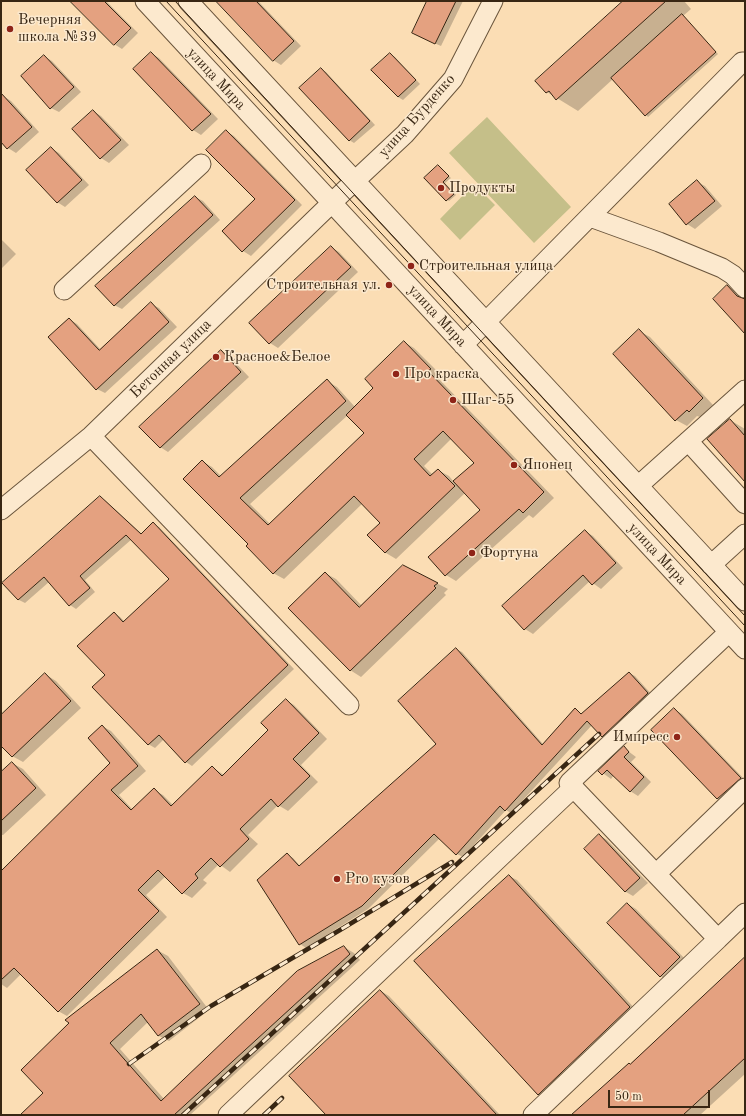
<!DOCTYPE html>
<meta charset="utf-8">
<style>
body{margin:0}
#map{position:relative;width:746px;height:1116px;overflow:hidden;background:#fbddb4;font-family:"Old Standard TT",serif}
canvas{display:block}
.frame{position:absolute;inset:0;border:2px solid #382613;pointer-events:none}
.scale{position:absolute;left:608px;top:1090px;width:102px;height:18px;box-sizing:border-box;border:2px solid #382613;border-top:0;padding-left:5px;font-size:12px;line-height:14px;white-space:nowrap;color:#382613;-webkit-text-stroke:3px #fce9ce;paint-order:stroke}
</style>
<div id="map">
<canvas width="746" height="1116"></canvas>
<div class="frame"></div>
<div class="scale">50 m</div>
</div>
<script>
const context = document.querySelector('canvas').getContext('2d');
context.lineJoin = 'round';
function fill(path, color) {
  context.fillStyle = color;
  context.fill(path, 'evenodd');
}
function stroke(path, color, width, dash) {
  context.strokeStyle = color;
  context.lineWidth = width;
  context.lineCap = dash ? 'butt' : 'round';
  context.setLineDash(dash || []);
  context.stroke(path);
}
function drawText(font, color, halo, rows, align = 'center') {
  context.font = font + ' "Old Standard TT",serif';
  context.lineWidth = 3;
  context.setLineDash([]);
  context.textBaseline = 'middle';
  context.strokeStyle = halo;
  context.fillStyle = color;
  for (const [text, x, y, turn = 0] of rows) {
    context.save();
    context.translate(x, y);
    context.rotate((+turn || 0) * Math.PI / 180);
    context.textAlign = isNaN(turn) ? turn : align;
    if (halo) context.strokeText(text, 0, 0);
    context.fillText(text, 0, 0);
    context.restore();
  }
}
const green = new Path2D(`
 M 487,117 L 571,207 L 534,243 L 449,153 Z
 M 474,184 L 495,205 L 460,240 L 440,219 Z`);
const shadow = new Path2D(`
 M 72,1 L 106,1 L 138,33 L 122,49 L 114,44 Z
 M 217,1 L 258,1 L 301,46 L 281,65 L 273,60 Z
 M 428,1 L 463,1 L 441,46 L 418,36 Z
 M 625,1 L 684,1 L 691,9 L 683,16 L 718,54 L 648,117 L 613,79 L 578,111 L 547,92 Z
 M 151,53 L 159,58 L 218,119 L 201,135 L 193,130 L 134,69 Z
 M 390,54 L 395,57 L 420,84 L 403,100 L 398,97 Z
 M 44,56 L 52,61 L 81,92 L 59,112 L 51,108 Z
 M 321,69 L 326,72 L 375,125 L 354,143 L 349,140 Z
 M 3,96 L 11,101 L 39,132 L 16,153 L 8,148 L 1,140 L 1,99 Z
 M 93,111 L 101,116 L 129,145 L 109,163 L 101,158 L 74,129 Z
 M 226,131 L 234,136 L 302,205 L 251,256 L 243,251 L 256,200 Z
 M 51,148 L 59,153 L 89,185 L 65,207 L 57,202 Z
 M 438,166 L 451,178 L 445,183 L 456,195 L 449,201 L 426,178 Z
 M 697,182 L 705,186 L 722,206 L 695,229 L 687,224 Z
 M 195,197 L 203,201 L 220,220 L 122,309 L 114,305 Z
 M 1,239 L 16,254 L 1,269 Z
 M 331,247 L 339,252 L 358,272 L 278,348 L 270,343 Z
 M 727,286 L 738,293 L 745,300 L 745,332 Z
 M 151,304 L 159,308 L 177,327 L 105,393 L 97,389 L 69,319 L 77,324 L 101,350 Z
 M 639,331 L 650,337 L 713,405 L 700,417 L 697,416 L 687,426 L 676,420 Z
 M 404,342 L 414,348 L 441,375 L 438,378 L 554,498 L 533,518 L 529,515 L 456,581 L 446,575 L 429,557 L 481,510 L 465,493 L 396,559 L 386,553 L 369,535 L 381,523 L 363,503 L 284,579 L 273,573 L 250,544 L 202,461 L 212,467 L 222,477 L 327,381 L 337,387 L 355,407 L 375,388 ZM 348,415 L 365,433 L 270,524 L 250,504 ZM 452,438 L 475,463 L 454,482 L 449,476 L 438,470 L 433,475 L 424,466 Z
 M 221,351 L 229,356 L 249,377 L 168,452 L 160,447 Z
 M 730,420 L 745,429 L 745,480 Z
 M 100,497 L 106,501 L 142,534 L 153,524 L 159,527 L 294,669 L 192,766 L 186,762 L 164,739 L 155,748 L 148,744 L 106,675 L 114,613 L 120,617 L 125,622 L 170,579 L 132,539 L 85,580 L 95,592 L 76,609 L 70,605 L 49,582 L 25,603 L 19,600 L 4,583 Z
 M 585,531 L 593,536 L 623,568 L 601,589 L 590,581 L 533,634 L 525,629 Z
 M 403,566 L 448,589 L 444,593 L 446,595 L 361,677 L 350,670 L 325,573 L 336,579 L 362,606 Z
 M 456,649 L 462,652 L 543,744 L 575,709 L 583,715 L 629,673 L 635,676 L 654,697 L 608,740 L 602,736 L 592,725 L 511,813 L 506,810 L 463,857 L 457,854 L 440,838 L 368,909 L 306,948 L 300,944 L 287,855 L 293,858 L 300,866 L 437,744 Z
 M 45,674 L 56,681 L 81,708 L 23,762 L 12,756 L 1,744 L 1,716 Z
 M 286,700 L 294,705 L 327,739 L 301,765 L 318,782 L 288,811 L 278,805 L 248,835 L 258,844 L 230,872 L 219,864 L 203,880 L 207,883 L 192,898 L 183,893 L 166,876 L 146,895 L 167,917 L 67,1016 L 58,1011 L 21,974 L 7,988 L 1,984 L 1,873 L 111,763 L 102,726 L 111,731 L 146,771 L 119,795 L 133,810 L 154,790 L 163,795 L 173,805 L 212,767 L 224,775 L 269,730 Z
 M 674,709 L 682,714 L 745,780 L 726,803 L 718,799 L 652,730 Z
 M 624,748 L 636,757 L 631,762 L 651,782 L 638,796 L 630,791 L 614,775 L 611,779 L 600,771 Z
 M 12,763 L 23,769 L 46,795 L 3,835 L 1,835 L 1,774 Z
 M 599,835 L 607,840 L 648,883 L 633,896 L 626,892 Z
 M 509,876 L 517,880 L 638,1012 L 546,1099 L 538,1094 Z
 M 628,904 L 636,909 L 688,962 L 668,981 L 660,976 Z
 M 344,947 L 354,953 L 360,960 L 190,1115 L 21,1115 L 44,1093 L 157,950 L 168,956 L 209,1010 L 169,1041 L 159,1036 L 148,1022 L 120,1049 L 164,1099 Z
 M 745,958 L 745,1074 L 700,1115 L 573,1115 L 630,1065 Z
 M 381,991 L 389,996 L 500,1115 L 327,1115 Z`);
const building = new Path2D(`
 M 70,1 L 104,1 L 131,28 L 114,45 Z
 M 216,1 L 256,1 L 294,41 L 273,61 Z
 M 427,1 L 456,1 L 435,44 L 412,33 Z
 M 623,1 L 666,1 L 556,100 L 549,91 L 546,93 L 535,81 Z
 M 682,14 L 716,52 L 645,116 L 611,78 Z
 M 151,52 L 211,114 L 192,131 L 133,69 Z
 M 390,53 L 416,80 L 398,97 L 371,70 Z
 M 44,55 L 74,87 L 50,109 L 21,76 Z
 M 321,68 L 370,121 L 349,141 L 299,88 Z
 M 1,93 L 32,127 L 7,149 L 1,142 Z
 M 93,110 L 121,140 L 100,159 L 72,129 Z
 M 226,130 L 295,200 L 242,252 L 222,231 L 255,199 L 206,150 Z
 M 51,147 L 82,180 L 57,203 L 26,170 Z
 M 438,165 L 449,176 L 443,182 L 454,194 L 446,201 L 424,178 Z
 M 697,180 L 715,201 L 686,225 L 669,204 Z
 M 195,196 L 213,215 L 114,306 L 95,286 Z
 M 331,246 L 351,267 L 269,344 L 249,323 Z
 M 727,285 L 737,296 L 745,299 L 745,334 L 713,299 Z
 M 151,302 L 169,322 L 96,390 L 48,337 L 69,318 L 99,350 Z
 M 639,329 L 703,398 L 689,412 L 687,410 L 675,421 L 613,354 Z
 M 404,341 L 431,369 L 428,371 L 544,492 L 523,513 L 519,509 L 445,576 L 428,557 L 480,510 L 453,481 L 474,463 L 443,431 L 414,459 L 430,476 L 438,469 L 455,486 L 385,553 L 367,535 L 380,523 L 354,496 L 273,574 L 246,546 L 248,544 L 183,479 L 202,460 L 219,477 L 327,379 L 346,401 L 240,498 L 268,525 L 364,433 L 346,415 L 373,388 L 365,379 Z
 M 221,350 L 241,372 L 160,448 L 139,427 Z
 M 730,419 L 745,436 L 745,482 L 707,439 Z
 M 100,496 L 141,534 L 153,522 L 288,665 L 185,763 L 159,735 L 148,745 L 92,687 L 105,675 L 77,646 L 114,612 L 123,622 L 169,579 L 126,535 L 80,576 L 90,588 L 69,606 L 44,577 L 18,600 L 2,583 Z
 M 585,530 L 616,563 L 592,585 L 583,575 L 524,630 L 502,606 Z
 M 403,565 L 438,583 L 434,586 L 436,588 L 350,671 L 288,608 L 325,572 L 359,607 Z
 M 456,648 L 542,745 L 575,708 L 581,714 L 629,672 L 648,693 L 602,737 L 587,721 L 505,811 L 500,806 L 456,855 L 434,834 L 362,906 L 299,945 L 257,880 L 287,853 L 299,866 L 436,744 L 398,701 Z
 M 45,673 L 71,701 L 12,757 L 1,746 L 1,715 Z
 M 286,699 L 319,733 L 293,759 L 310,776 L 278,807 L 271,799 L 240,829 L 249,839 L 220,867 L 211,858 L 195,874 L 198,878 L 182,894 L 158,870 L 138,890 L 159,911 L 58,1012 L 14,968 L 1,980 L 1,871 L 110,763 L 88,738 L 102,725 L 138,766 L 111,790 L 131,810 L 154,788 L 171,806 L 212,766 L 222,776 L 268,730 L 261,723 Z
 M 674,708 L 741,778 L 717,799 L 651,730 Z
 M 624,746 L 629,752 L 624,757 L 644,777 L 630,792 L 607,770 L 602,775 L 598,771 Z
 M 12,762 L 36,788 L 1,821 L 1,772 Z
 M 599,834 L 640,878 L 625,892 L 584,849 Z
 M 509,875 L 630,1007 L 538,1095 L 414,961 Z
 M 627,903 L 680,957 L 660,977 L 607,923 Z
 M 344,946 L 350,954 L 174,1115 L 20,1115 L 43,1093 L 21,1070 L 69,1023 L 65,1020 L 157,949 L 200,1004 L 158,1036 L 141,1014 L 110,1043 L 161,1101 L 297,971 Z
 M 745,957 L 745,1058 L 683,1115 L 571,1115 L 629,1063 L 630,1064 Z
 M 380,990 L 497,1115 L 326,1115 L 289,1076 Z`);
const minor = new Path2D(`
 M 145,1 L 745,649
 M 188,1 L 745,601
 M 590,217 L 659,242 L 722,268 L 733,275 L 745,288
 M 64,290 L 201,164
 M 463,345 L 742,62 L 745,62
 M 91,436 L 349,705
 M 688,441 L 745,504
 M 638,486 L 745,390
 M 1,510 L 91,436 L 343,192 L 405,134 L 453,79 L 493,1
 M 711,565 L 745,534
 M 656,874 L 745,788
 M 718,939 L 745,913
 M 228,1115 L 574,787
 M 533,1115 L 718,939 L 569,783 L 729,632`);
const tram = new Path2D(`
 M 166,1 L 745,626
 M 175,1 L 745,616`);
const rail = new Path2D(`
 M 129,1064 L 211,1006 L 340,930 L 452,862
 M 183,1115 L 599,734
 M 264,1115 L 282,1098`);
const markers = [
 [10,29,4,"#8f2418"],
 [441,188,4,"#8f2418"],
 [411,266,4,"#8f2418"],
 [389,285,4,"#8f2418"],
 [216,357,4,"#8f2418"],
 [396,374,4,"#8f2418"],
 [453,400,4,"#8f2418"],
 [514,465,4,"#8f2418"],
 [472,553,4,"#8f2418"],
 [677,737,4,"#8f2418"],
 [337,879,4,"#8f2418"]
];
const poiNames = [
 ["Вечерняя",18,20],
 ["школа №39",18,37],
 ["Продукты",449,188],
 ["Строительная улица",419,266],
 ["Строительная ул.",381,285,"right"],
 ["Красное&Белое",224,357],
 ["Про краска",404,374],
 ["Шаг-55",461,400],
 ["Японец",522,465],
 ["Фортуна",480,553],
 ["Импресс",669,737,"right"],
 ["Pro кузов",345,879]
];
const streetNames = [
 ["улица Мира",216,79,47],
 ["улица Бурденко",417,116,-48],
 ["улица Мира",437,316,47],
 ["Бетонная улица",171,359,-44],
 ["улица Мира",657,554,47]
];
fill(green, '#c5bf89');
fill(shadow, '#0003');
fill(building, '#e4a180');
stroke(building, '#382613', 1);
stroke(minor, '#69543b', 21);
stroke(minor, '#fce9ce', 19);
stroke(tram, '#382613', 1);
stroke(rail, '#382613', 4.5);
stroke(rail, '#fce9ce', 3, [9]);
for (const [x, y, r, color] of markers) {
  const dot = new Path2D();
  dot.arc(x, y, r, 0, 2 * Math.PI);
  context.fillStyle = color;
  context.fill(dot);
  stroke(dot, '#fce9ce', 1.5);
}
drawText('15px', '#382613', '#fce9ce', poiNames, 'left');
drawText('15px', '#382613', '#fce9ce', streetNames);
</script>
